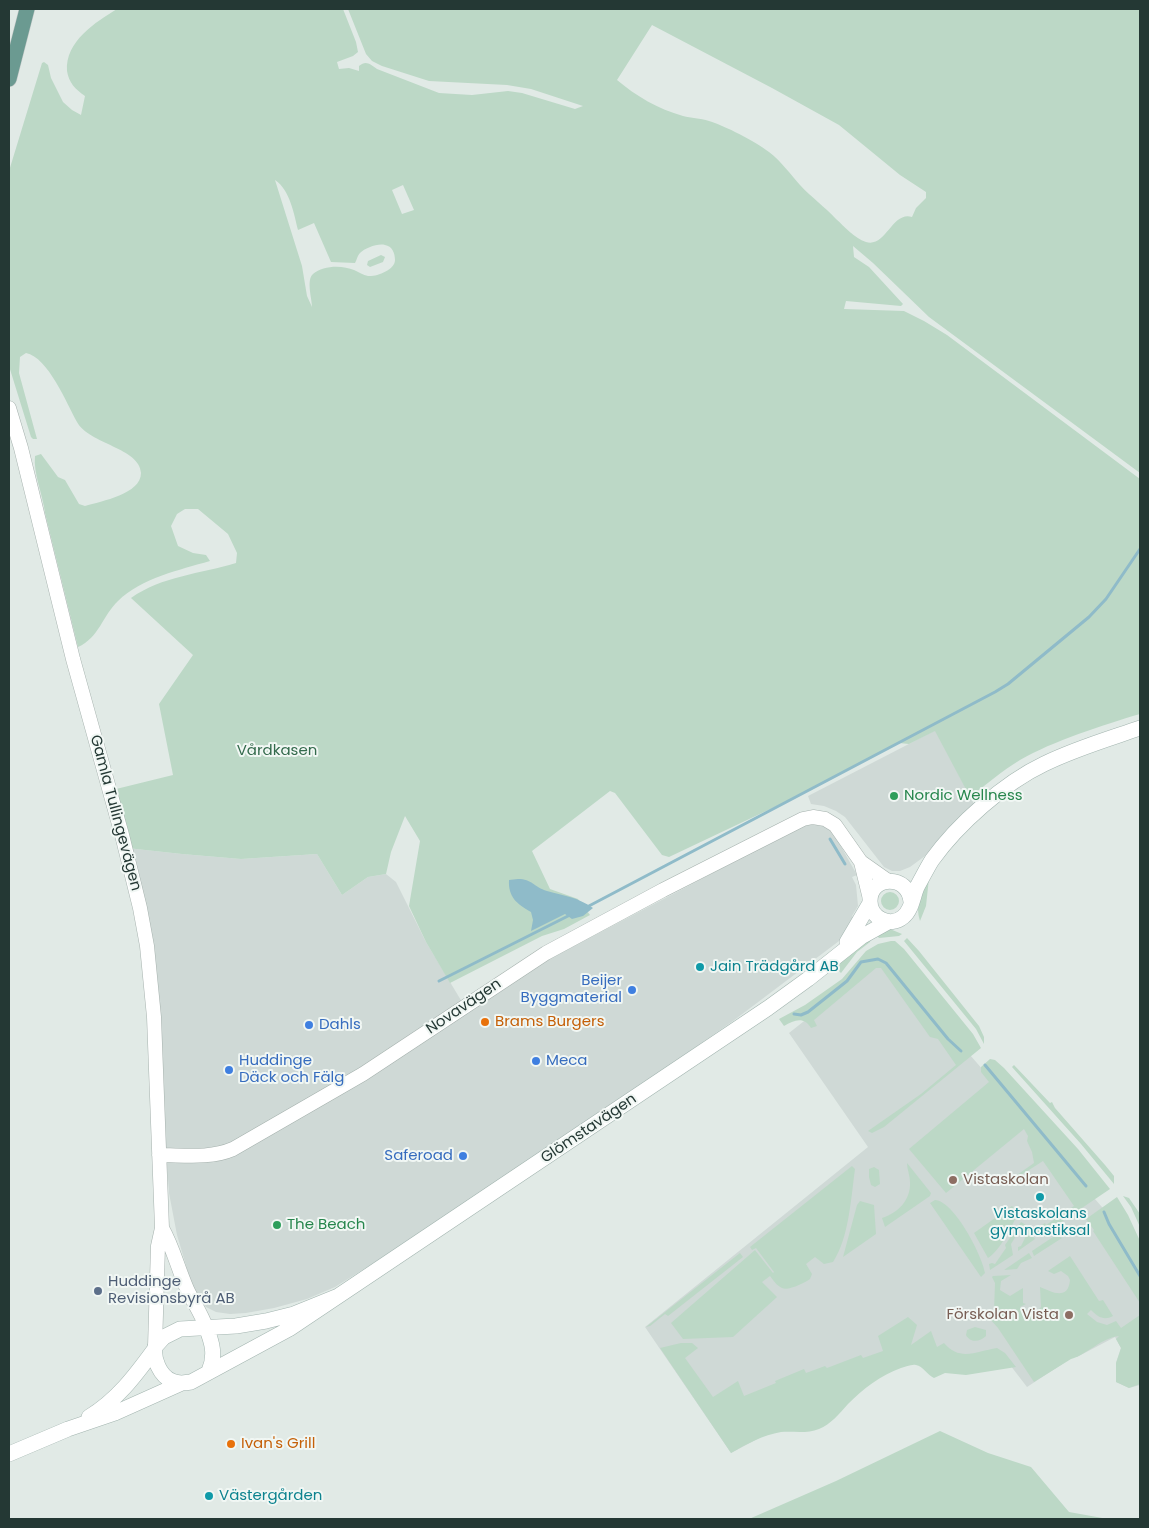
<!DOCTYPE html>
<meta charset="utf-8">
<style>
body{margin:0}
#map{position:relative;width:1149px;height:1528px;overflow:hidden;background:#e1eae6;font-family:Poppins,sans-serif}
canvas{display:block}
.frame{position:absolute;inset:0;border:10px solid #243834;pointer-events:none}
</style>
<div id="map">
<canvas width="1149" height="1528"></canvas>
<div class="frame"></div>
</div>
<script>
const context = document.querySelector('canvas').getContext('2d');
context.lineJoin = 'round';
function fill(path, color) {
  context.fillStyle = color;
  context.fill(path, 'evenodd');
}
function stroke(path, color, width, dash) {
  context.strokeStyle = color;
  context.lineWidth = width;
  context.lineCap = dash ? 'butt' : 'round';
  context.setLineDash(dash || []);
  context.stroke(path);
}
function drawText(font, color, halo, rows, align = 'center') {
  context.font = font + ' Poppins,sans-serif';
  context.lineWidth = 4;
  context.setLineDash([]);
  context.textBaseline = 'middle';
  context.strokeStyle = halo;
  context.fillStyle = color;
  for (const [text, x, y, turn = 0] of rows) {
    context.save();
    context.translate(x, y);
    context.rotate((+turn || 0) * Math.PI / 180);
    context.textAlign = isNaN(turn) ? turn : align;
    if (halo) context.strokeText(text, 0, 0);
    context.fillText(text, 0, 0);
    context.restore();
  }
}
const built = new Path2D(`
 M 936,730 L 974,804 L 925,856 L 910,867 L 900,871 L 892,871 L 884,867 L 845,817 L 836,811 L 824,806 L 811,804 L 808,796 Z
 M 804,825 L 818,825 L 825,826 L 834,834 L 857,875 L 852,877 L 856,885 L 858,906 L 852,916 L 856,921 L 847,935 L 733,1021 L 594,1118 L 388,1254 L 335,1287 L 307,1299 L 274,1308 L 246,1313 L 230,1314 L 216,1312 L 206,1307 L 199,1298 L 193,1289 L 177,1235 L 169,1193 L 164,1123 L 127,848 L 182,854 L 241,859 L 317,854 L 342,895 L 368,877 L 386,874 L 396,882 L 426,942 L 468,1012 L 544,962 Z
 M 885,957 L 1108,1214 L 1140,1272 L 1140,1385 L 1129,1388 L 1116,1382 L 1116,1363 L 1121,1348 L 1115,1337 L 1077,1357 L 1073,1357 L 1027,1387 L 1007,1361 L 906,1360 L 731,1453 L 645,1327 L 868,1147 L 789,1033 Z`);
const green = new Path2D(`
 M 117,9 L 343,9 L 356,42 L 358,52 L 353,56 L 337,62 L 339,69 L 349,68 L 359,71 L 359,66 C 366,60 370,64 377,69 L 439,93 L 472,95 L 508,91 L 522,93 L 575,109 L 583,106 L 531,89 L 507,85 L 429,81 L 382,66 L 372,61 L 366,54 L 348,9 L 1140,9 L 1140,473 L 929,317 L 873,263 L 853,246 L 854,257 L 869,267 L 903,304 L 901,306 L 846,301 L 844,309 L 904,311 L 924,321 L 947,335 L 1140,479 L 1140,714 C 1103,725 1053,741 1020,760 C 1002,771 987,784 970,797 L 935,731 L 909,744 L 899,743 L 802,794 L 669,857 L 662,855 L 615,793 L 610,791 L 532,851 L 550,889 L 578,899 L 590,915 L 564,929 L 542,936 L 450,983 L 426,942 L 409,906 L 420,841 L 405,816 L 391,852 L 386,874 L 368,877 L 342,895 L 317,854 L 241,859 L 182,854 L 127,848 L 112,790 L 173,775 L 159,704 L 193,655 L 131,598 C 162,576 200,574 236,563 L 237,553 L 228,534 L 198,509 L 185,509 L 177,514 L 171,526 L 178,546 L 193,553 L 206,555 L 210,561 C 179,570 142,578 118,601 C 103,615 99,638 78,647 L 45,513 C 43,495 33,473 35,456 L 41,454 L 58,477 L 65,480 L 79,504 L 85,506 C 102,501 141,494 141,473 C 140,448 89,444 77,422 C 67,404 48,357 26,353 L 20,357 L 19,373 L 37,439 L 33,439 L 31,437 L 9,366 L 9,171 L 42,63 L 44,62 L 48,65 L 51,78 L 63,102 L 72,110 L 81,115 L 85,96 C 75,89 69,83 67,71 C 65,41 96,22 117,9 ZM 652,25 L 772,88 L 839,125 L 900,175 L 926,192 L 926,198 L 916,208 L 912,217 C 892,211 886,248 866,242 C 854,238 845,227 836,219 C 825,207 811,197 800,185 C 790,174 782,162 769,152 C 755,141 725,126 709,121 C 700,118 691,118 683,116 C 658,109 636,96 617,80 ZM 275,180 C 290,190 294,214 298,230 L 314,223 L 331,262 L 355,263 C 357,260 357,256 360,253 C 365,248 378,243 385,245 C 392,246 395,253 395,260 C 395,270 376,277 368,276 C 363,275 359,272 354,270 C 343,265 323,265 313,274 C 306,280 312,299 312,307 L 307,296 L 302,266 ZM 403,185 L 414,210 L 402,214 L 392,190 Z
 M 381,255 L 385,257 L 383,262 L 370,267 L 367,265 L 368,261 Z
 M 929,878 L 926,906 L 920,921 C 915,905 920,892 929,878 Z
 M881 901a9 9 0 1 1 18 0a9 9 0 1 1-18 0Z
 M 890,929 L 902,934 L 899,936 L 879,938 L 875,933 Z
 M 907,938 L 919,951 L 979,1026 L 984,1037 L 984,1044 L 976,1029 L 904,941 Z
 M 871,939 L 870,942 L 857,952 L 841,973 L 836,968 L 854,948 Z
 M 891,941 L 895,941 L 904,949 L 973,1034 L 981,1048 L 884,1127 L 872,1133 L 868,1131 L 921,1094 L 956,1065 L 938,1039 L 930,1037 L 881,968 L 876,968 L 814,1020 L 817,1026 L 811,1028 C 804,1016 794,1020 784,1026 L 779,1019 L 805,1005 L 842,979 L 866,951 L 878,944 Z
 M 990,1059 L 995,1060 L 1004,1068 L 1078,1149 L 1110,1189 L 1039,1237 L 1035,1230 L 1045,1223 L 1046,1225 L 1074,1206 L 1043,1161 L 1018,1177 L 1017,1175 L 1034,1163 L 1032,1152 L 1027,1141 L 1028,1136 L 1024,1129 L 946,1193 L 909,1149 L 989,1082 L 981,1072 L 981,1067 Z
 M 1014,1065 L 1050,1103 L 1052,1102 L 1055,1108 L 1105,1165 L 1114,1176 L 1114,1184 L 1081,1144 L 1012,1067 Z
 M 907,1163 L 931,1193 L 930,1196 L 885,1227 L 882,1218 C 898,1213 911,1200 910,1182 C 910,1176 907,1169 907,1163 Z
 M 852,1166 L 855,1169 C 851,1198 849,1238 833,1262 L 824,1264 L 815,1257 L 806,1264 L 812,1274 L 810,1279 C 804,1283 789,1291 782,1288 C 777,1286 773,1280 770,1276 L 762,1282 L 777,1297 L 733,1337 L 683,1339 L 671,1323 L 755,1250 L 773,1273 L 774,1272 L 756,1248 L 752,1250 L 750,1247 Z
 M 874,1167 L 879,1170 L 880,1184 L 875,1187 L 871,1185 L 869,1177 L 869,1169 Z
 M 1123,1196 L 1129,1198 L 1140,1214 L 1140,1227 L 1131,1207 Z
 M 1117,1197 L 1128,1215 L 1140,1241 L 1140,1303 L 1093,1231 L 1094,1230 L 1086,1219 Z
 M 935,1200 C 954,1201 982,1255 985,1273 L 981,1277 L 930,1203 Z
 M 860,1201 L 874,1205 L 876,1234 L 843,1257 L 857,1205 Z
 M 1012,1206 L 1018,1213 C 1012,1226 1000,1251 988,1258 L 974,1233 Z
 M 1021,1222 L 1026,1225 L 1024,1229 L 1021,1228 L 1011,1244 L 1013,1255 L 990,1270 L 989,1264 L 992,1263 L 995,1264 L 1006,1248 L 1005,1245 Z
 M 1028,1229 L 1035,1239 L 1018,1251 L 1018,1247 L 1021,1246 L 1028,1232 L 1027,1231 Z
 M 1056,1235 L 1062,1238 L 1034,1256 L 1032,1251 Z
 M 740,1253 L 743,1257 L 668,1316 L 665,1314 L 650,1326 L 646,1327 Z
 M 1029,1253 L 1032,1258 L 1021,1263 L 1017,1269 L 1004,1270 Z
 M 1070,1256 L 1099,1301 L 1103,1300 L 1113,1316 C 1104,1321 1098,1317 1091,1310 L 1087,1314 L 1097,1322 L 1107,1325 L 1116,1321 L 1121,1328 L 1140,1315 L 1140,1384 L 1129,1388 L 1116,1382 L 1116,1363 L 1121,1348 L 1116,1339 L 1119,1336 C 1101,1338 1088,1354 1071,1359 L 1034,1382 L 998,1328 L 990,1319 L 990,1315 L 994,1311 L 995,1283 L 992,1277 L 993,1276 L 1011,1275 L 1001,1281 L 1000,1290 L 1010,1296 L 1023,1288 L 1023,1303 L 1026,1304 L 1020,1307 L 1026,1313 L 1036,1312 L 1041,1307 L 1040,1287 C 1052,1292 1068,1301 1070,1280 L 1068,1276 L 1061,1271 L 1054,1274 L 1048,1271 Z
 M 908,1317 L 917,1325 L 911,1345 L 931,1331 L 937,1347 L 944,1343 C 960,1362 977,1351 997,1348 L 1005,1353 L 1016,1367 L 966,1375 L 945,1373 L 934,1378 C 927,1375 923,1366 916,1365 C 911,1364 906,1367 901,1368 C 881,1375 863,1389 848,1404 C 839,1414 831,1424 819,1429 C 807,1434 793,1431 781,1432 C 763,1435 747,1444 731,1453 L 660,1348 L 681,1343 L 692,1343 L 698,1348 L 685,1358 L 713,1397 L 738,1381 L 744,1396 L 776,1383 L 775,1381 L 804,1369 L 806,1373 L 825,1366 L 827,1368 L 861,1355 L 863,1358 L 883,1351 L 878,1336 Z
 M 975,1327 L 986,1330 L 986,1336 C 980,1342 970,1343 966,1335 L 967,1330 Z
 M 940,1431 L 988,1453 L 1031,1467 L 1069,1512 L 1108,1519 L 749,1519 L 836,1481 Z`);
const water = new Path2D(`
 M 518,879 C 532,879 534,887 547,891 C 565,896 577,897 593,908 L 583,916 L 572,919 L 565,914 L 531,931 L 533,920 L 531,912 C 517,904 508,897 509,880 Z`);
const stream = new Path2D(`
 M 830,839 L 845,864
 M 587,907 L 995,692 L 1008,684 L 1089,617 L 1106,599 L 1140,549
 M 439,981 L 570,915
 M 794,1014 L 801,1015 L 808,1012 L 847,981 L 861,962 L 878,959 L 886,963 L 948,1039 L 961,1051
 M 985,1065 L 1086,1186
 M 1104,1212 L 1109,1224 L 1140,1276`);
const tertiary = new Path2D(`
 M 9,408 L 21,448 L 73,659 L 122,835 L 140,908 L 147,946 L 154,1017 L 162,1228 L 158,1246 L 155,1347
 M 861,862 L 888,881
 M 159,1155 C 183,1155 210,1159 233,1149 L 363,1074 L 546,953 L 663,890 L 803,819 L 813,817 L 825,819 L 835,825 L 861,862 L 870,899
 M 162,1228 C 173,1247 178,1269 187,1289 C 193,1302 201,1313 206,1327`);
const secondary = new Path2D(`
 M 911,902 C 909,874 870,875 870,901 C 870,918 890,928 903,917 C 912,910 913,896 917,887 C 922,878 927,868 932,860 C 958,824 1004,783 1044,764 C 1074,749 1108,739 1140,728
 M 847,942 L 870,903
 M 336,1297 L 294,1314 L 266,1321 L 236,1326 L 180,1329 L 164,1337 L 155,1347 C 153,1359 160,1376 172,1381 C 178,1384 185,1383 191,1382 L 289,1329 L 768,1008 L 808,979 L 861,937 L 888,922
 M 206,1327 C 212,1342 216,1355 209,1371
 M 89,1417 C 117,1400 135,1376 154,1350
 M 9,1454 L 68,1429 L 115,1413 L 182,1383`);
const primary = new Path2D(`
 M 9,79 L 27,9`);
const markers = [
 [894,796,5,"#2e9e5b"],
 [700,967,5,"#0f9aa8"],
 [632,990,5,"#3f7fe0"],
 [485,1022,5,"#e8710a"],
 [309,1025,5,"#3f7fe0"],
 [536,1061,5,"#3f7fe0"],
 [229,1070,5,"#3f7fe0"],
 [463,1156,5,"#3f7fe0"],
 [953,1180,5,"#8d6e63"],
 [1040,1197,5,"#0f9aa8"],
 [277,1225,5,"#2e9e5b"],
 [98,1291,5,"#5c6f8a"],
 [1069,1315,5,"#8d6e63"],
 [231,1444,5,"#e8710a"],
 [209,1496,5,"#0f9aa8"]
];
const parkNames = [
 ["Vårdkasen",277,751]
];
const leisureNames = [
 ["Nordic Wellness",904,796],
 ["The Beach",287,1225]
];
const streetNames = [
 ["Gamla Tullingevägen",115,813,75],
 ["Novavägen",464,1007,-34],
 ["Glömstavägen",589,1129,-34]
];
const cultureNames = [
 ["Jain Trädgård AB",710,967],
 ["Vistaskolans",1040,1214,"center"],
 ["gymnastiksal",1040,1231,"center"],
 ["Västergården",219,1496]
];
const shopNames = [
 ["Beijer",622,981,"right"],
 ["Byggmaterial",622,998,"right"],
 ["Dahls",319,1025],
 ["Huddinge",239,1061],
 ["Däck och Fälg",239,1078],
 ["Meca",546,1061],
 ["Saferoad",453,1156,"right"]
];
const foodNames = [
 ["Brams Burgers",495,1022],
 ["Ivan's Grill",241,1444]
];
const educationNames = [
 ["Vistaskolan",963,1180],
 ["Förskolan Vista",1059,1315,"right"]
];
const serviceNames = [
 ["Huddinge",108,1282],
 ["Revisionsbyrå AB",108,1299]
];
fill(built, '#cfd9d6');
fill(green, '#bcd8c6');
fill(water, '#8fbbc9');
stroke(stream, '#8fbbc9', 3);
stroke(tertiary, '#a5b1ad', 15);
stroke(secondary, '#a2b4af', 16);
stroke(primary, '#c2c7c6', 16);
stroke(tertiary, '#fff', 14);
stroke(secondary, '#fff', 15);
stroke(primary, '#6b9a91', 15);
for (const [x, y, r, color] of markers) {
  const dot = new Path2D();
  dot.arc(x, y, r, 0, 2 * Math.PI);
  context.fillStyle = color;
  context.fill(dot);
  stroke(dot, '#f1f7f4', 2);
}
drawText('15px', '#336a4c', '#f1f7f4', parkNames);
drawText('15px', '#27864d', '#f1f7f4', leisureNames, 'left');
drawText('15px', '#243834', '#f1f7f4', streetNames);
drawText('15px', '#0d838f', '#f1f7f4', cultureNames, 'left');
drawText('15px', '#366cbe', '#f1f7f4', shopNames, 'left');
drawText('15px', '#c56008', '#f1f7f4', foodNames, 'left');
drawText('15px', '#785e54', '#f1f7f4', educationNames, 'left');
drawText('15px', '#4e5e75', '#f1f7f4', serviceNames, 'left');
</script>
